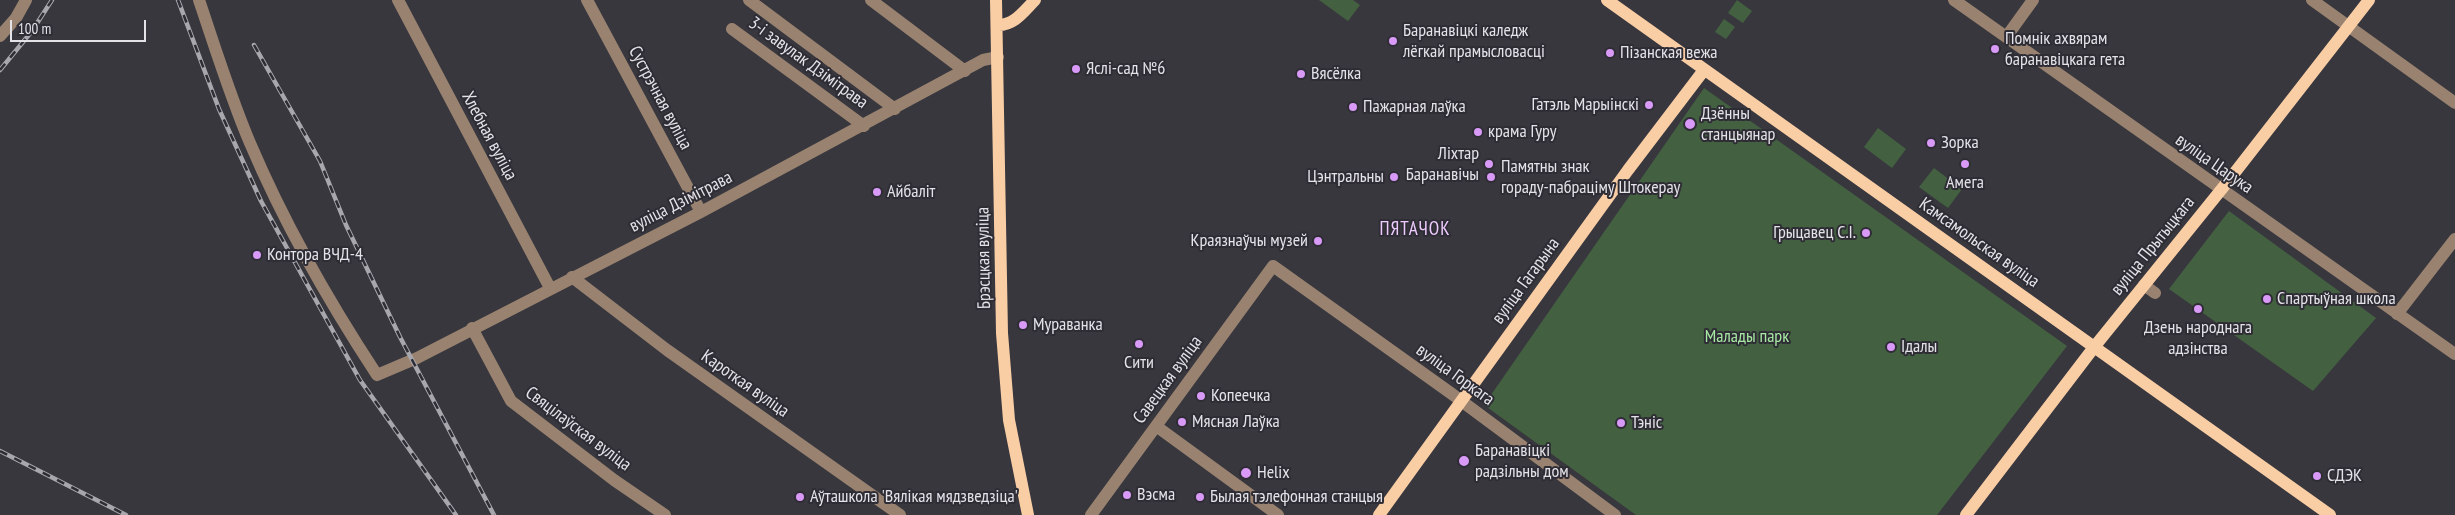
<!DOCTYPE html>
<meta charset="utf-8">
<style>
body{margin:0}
#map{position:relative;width:2455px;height:515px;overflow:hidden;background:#38373e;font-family:"PT Sans Narrow",sans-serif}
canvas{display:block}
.scale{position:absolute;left:10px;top:20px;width:136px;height:22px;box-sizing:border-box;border:2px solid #e4e3e8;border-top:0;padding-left:6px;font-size:15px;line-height:18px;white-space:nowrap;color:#e4e3e8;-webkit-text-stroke:4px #2e2c34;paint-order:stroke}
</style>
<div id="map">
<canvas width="2455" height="515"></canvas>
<div class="scale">100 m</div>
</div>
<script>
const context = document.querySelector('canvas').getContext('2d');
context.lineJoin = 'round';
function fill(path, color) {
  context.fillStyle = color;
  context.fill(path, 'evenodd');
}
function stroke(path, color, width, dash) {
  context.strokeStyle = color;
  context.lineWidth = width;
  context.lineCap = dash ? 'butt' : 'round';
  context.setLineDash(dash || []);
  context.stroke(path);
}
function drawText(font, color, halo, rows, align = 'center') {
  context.font = font + ' "PT Sans Narrow",sans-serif';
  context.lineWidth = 4;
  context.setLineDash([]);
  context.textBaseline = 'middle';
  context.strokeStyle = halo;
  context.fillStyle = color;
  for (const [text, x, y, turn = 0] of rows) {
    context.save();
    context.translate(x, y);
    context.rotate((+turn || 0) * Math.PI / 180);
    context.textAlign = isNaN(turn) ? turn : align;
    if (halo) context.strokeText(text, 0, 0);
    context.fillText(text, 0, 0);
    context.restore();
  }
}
const green = new Path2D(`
 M 1319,0 L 1353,0 L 1360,5 L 1348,21 Z
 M 1737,0 L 1752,11 L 1743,23 L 1728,13 Z
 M 1724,19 L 1735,27 L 1726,39 L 1715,32 Z
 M 1704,88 L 2067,346 L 1937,515 L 1636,515 L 1484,405 Z
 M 1878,128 L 1906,149 L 1892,168 L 1864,147 Z
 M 1934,168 L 1962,189 L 1948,208 L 1919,187 Z
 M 2229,211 L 2376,318 L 2313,391 L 2169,289 Z`);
const minor = new Path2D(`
 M 199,0 C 215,47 230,96 250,143 C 284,223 329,302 377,375 L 417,358 L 701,212 L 983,60 L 998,57
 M 398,0 L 550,288
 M 587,0 L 701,212
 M 749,0 L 895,109
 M 871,0 L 965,71
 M 1954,0 L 2455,354
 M 2312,0 L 2455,103
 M 732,29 L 864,126
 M 0,36 L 16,18 L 26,0
 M 2007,36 L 2033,0
 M 572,277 L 667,350 L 900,515
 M 2144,285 L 2155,293
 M 2397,314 L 2455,239
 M 472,328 L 511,401 L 614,480 L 665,515
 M 1156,426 L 1278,515
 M 1091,515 L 1273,266 L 1452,394 L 1615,515`);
const major = new Path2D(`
 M 996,0 L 1002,333 L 1009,420 L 1028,515
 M 1607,0 L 2330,515
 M 997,25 C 1014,26 1024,11 1035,0
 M 1379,515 L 1628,170 L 1704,70
 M 1966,515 L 2095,346 L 2229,180 L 2369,0`);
const rail = new Path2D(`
 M 178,0 L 219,109 L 261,201 L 360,380 L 456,515
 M 254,45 L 320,161 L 346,225 L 400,337 L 494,515
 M 0,70 L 32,31 L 52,0
 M 0,451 L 126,515`);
const markers = [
 [1393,41,5,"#d99af7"],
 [1995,49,5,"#d99af7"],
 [1610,53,5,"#d99af7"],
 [1076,69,5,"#d99af7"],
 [1301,74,5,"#d99af7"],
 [1649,105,5,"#d99af7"],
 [1353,107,5,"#d99af7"],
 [1690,124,6,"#d99af7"],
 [1478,132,5,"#d99af7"],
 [1931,143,5,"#d99af7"],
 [1489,164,5,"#d99af7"],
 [1965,164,5,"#d99af7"],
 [1394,177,5,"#d99af7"],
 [1491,177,5,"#d99af7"],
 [877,192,5,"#d99af7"],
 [1866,233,5,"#d99af7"],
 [1318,241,5,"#d99af7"],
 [257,255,5,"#d99af7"],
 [2267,299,5,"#d99af7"],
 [2198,309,5,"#d99af7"],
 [1023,325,5,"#d99af7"],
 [1139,344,5,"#d99af7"],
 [1891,347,5,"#d99af7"],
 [1201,396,5,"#d99af7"],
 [1182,422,5,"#d99af7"],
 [1621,423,5,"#d99af7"],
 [1464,461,6,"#d99af7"],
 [1246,473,6,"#d99af7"],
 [2317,476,5,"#d99af7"],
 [1127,495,5,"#d99af7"],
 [800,497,5,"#d99af7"],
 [1200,497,5,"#d99af7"]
];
const poiNames = [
 ["Баранавіцкі каледж",1403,31],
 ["лёгкай прамысловасці",1403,52],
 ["Помнік ахвярам",2005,39],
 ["баранавіцкага гета",2005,60],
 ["Пізанская вежа",1620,53],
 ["Яслі-сад №6",1086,69],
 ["Вясёлка",1311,74],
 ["Гатэль Марыінскі",1639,105,"right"],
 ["Пажарная лаўка",1363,107],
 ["Дзённы",1701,114],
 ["станцыянар",1701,135],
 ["крама Гуру",1488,132],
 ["Зорка",1941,143],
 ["Ліхтар",1479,154,"right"],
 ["Баранавічы",1479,175,"right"],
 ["Памятны знак",1501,167],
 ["гораду-пабраціму Штокерау",1501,188],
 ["Цэнтральны",1384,177,"right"],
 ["Амега",1965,183,"center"],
 ["Айбаліт",887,192],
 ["Грыцавец С.І.",1856,233,"right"],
 ["Краязнаўчы музей",1308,241,"right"],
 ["Контора ВЧД-4",267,255],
 ["Спартыўная школа",2277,299],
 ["Мураванка",1033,325],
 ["Дзень народнага",2198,328,"center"],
 ["адзінства",2198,349,"center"],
 ["Ідалы",1901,347],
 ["Сити",1139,363,"center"],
 ["Копеечка",1211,396],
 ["Мясная Лаўка",1192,422],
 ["Тэніс",1631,423],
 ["Баранавіцкі",1475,451],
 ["радзільны дом",1475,472],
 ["Helix",1257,473],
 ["СДЭК",2327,476],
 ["Вэсма",1137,495],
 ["Аўташкола 'Вялікая мядзведзіца'",810,497],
 ["Былая тэлефонная станцыя",1210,497]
];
const streetNames = [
 ["3-і завулак Дзімітрава",808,63,36],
 ["Сустрэчная вуліца",660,98,62],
 ["Хлебная вуліца",489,136,62],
 ["вуліца Царука",2214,164,35],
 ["вуліца Дзімітрава",681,202,-27],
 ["Камсамольская вуліца",1979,243,35],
 ["вуліца Прытыцкага",2153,246,-51],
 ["Брэсцкая вуліца",984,258,-91],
 ["вуліца Гагарына",1526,281,-54],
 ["вуліца Горкага",1455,375,36],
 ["Савецкая вуліца",1168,380,-54],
 ["Кароткая вуліца",745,384,35],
 ["Свяцілаўская вуліца",578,429,37]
];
const parkNames = [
 ["Малады парк",1747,337]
];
const neighbourhoodNames = [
 ["ПЯТАЧОК",1415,230]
];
fill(green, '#436141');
stroke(minor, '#998370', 12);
stroke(major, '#facea5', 12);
stroke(rail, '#a8a7ad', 4.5);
stroke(rail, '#2e2c34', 2.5, [8]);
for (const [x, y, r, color] of markers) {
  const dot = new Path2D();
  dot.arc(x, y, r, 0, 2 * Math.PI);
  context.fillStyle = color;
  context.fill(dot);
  stroke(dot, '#2e2c34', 2);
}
drawText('18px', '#e4e3e8', '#2e2c34', poiNames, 'left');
drawText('18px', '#e4e3e8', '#2e2c34', streetNames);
drawText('18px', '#a7e9a3', '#2e2c34', parkNames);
context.letterSpacing = '1px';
drawText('19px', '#edcafe', '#2e2c34', neighbourhoodNames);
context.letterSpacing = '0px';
</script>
